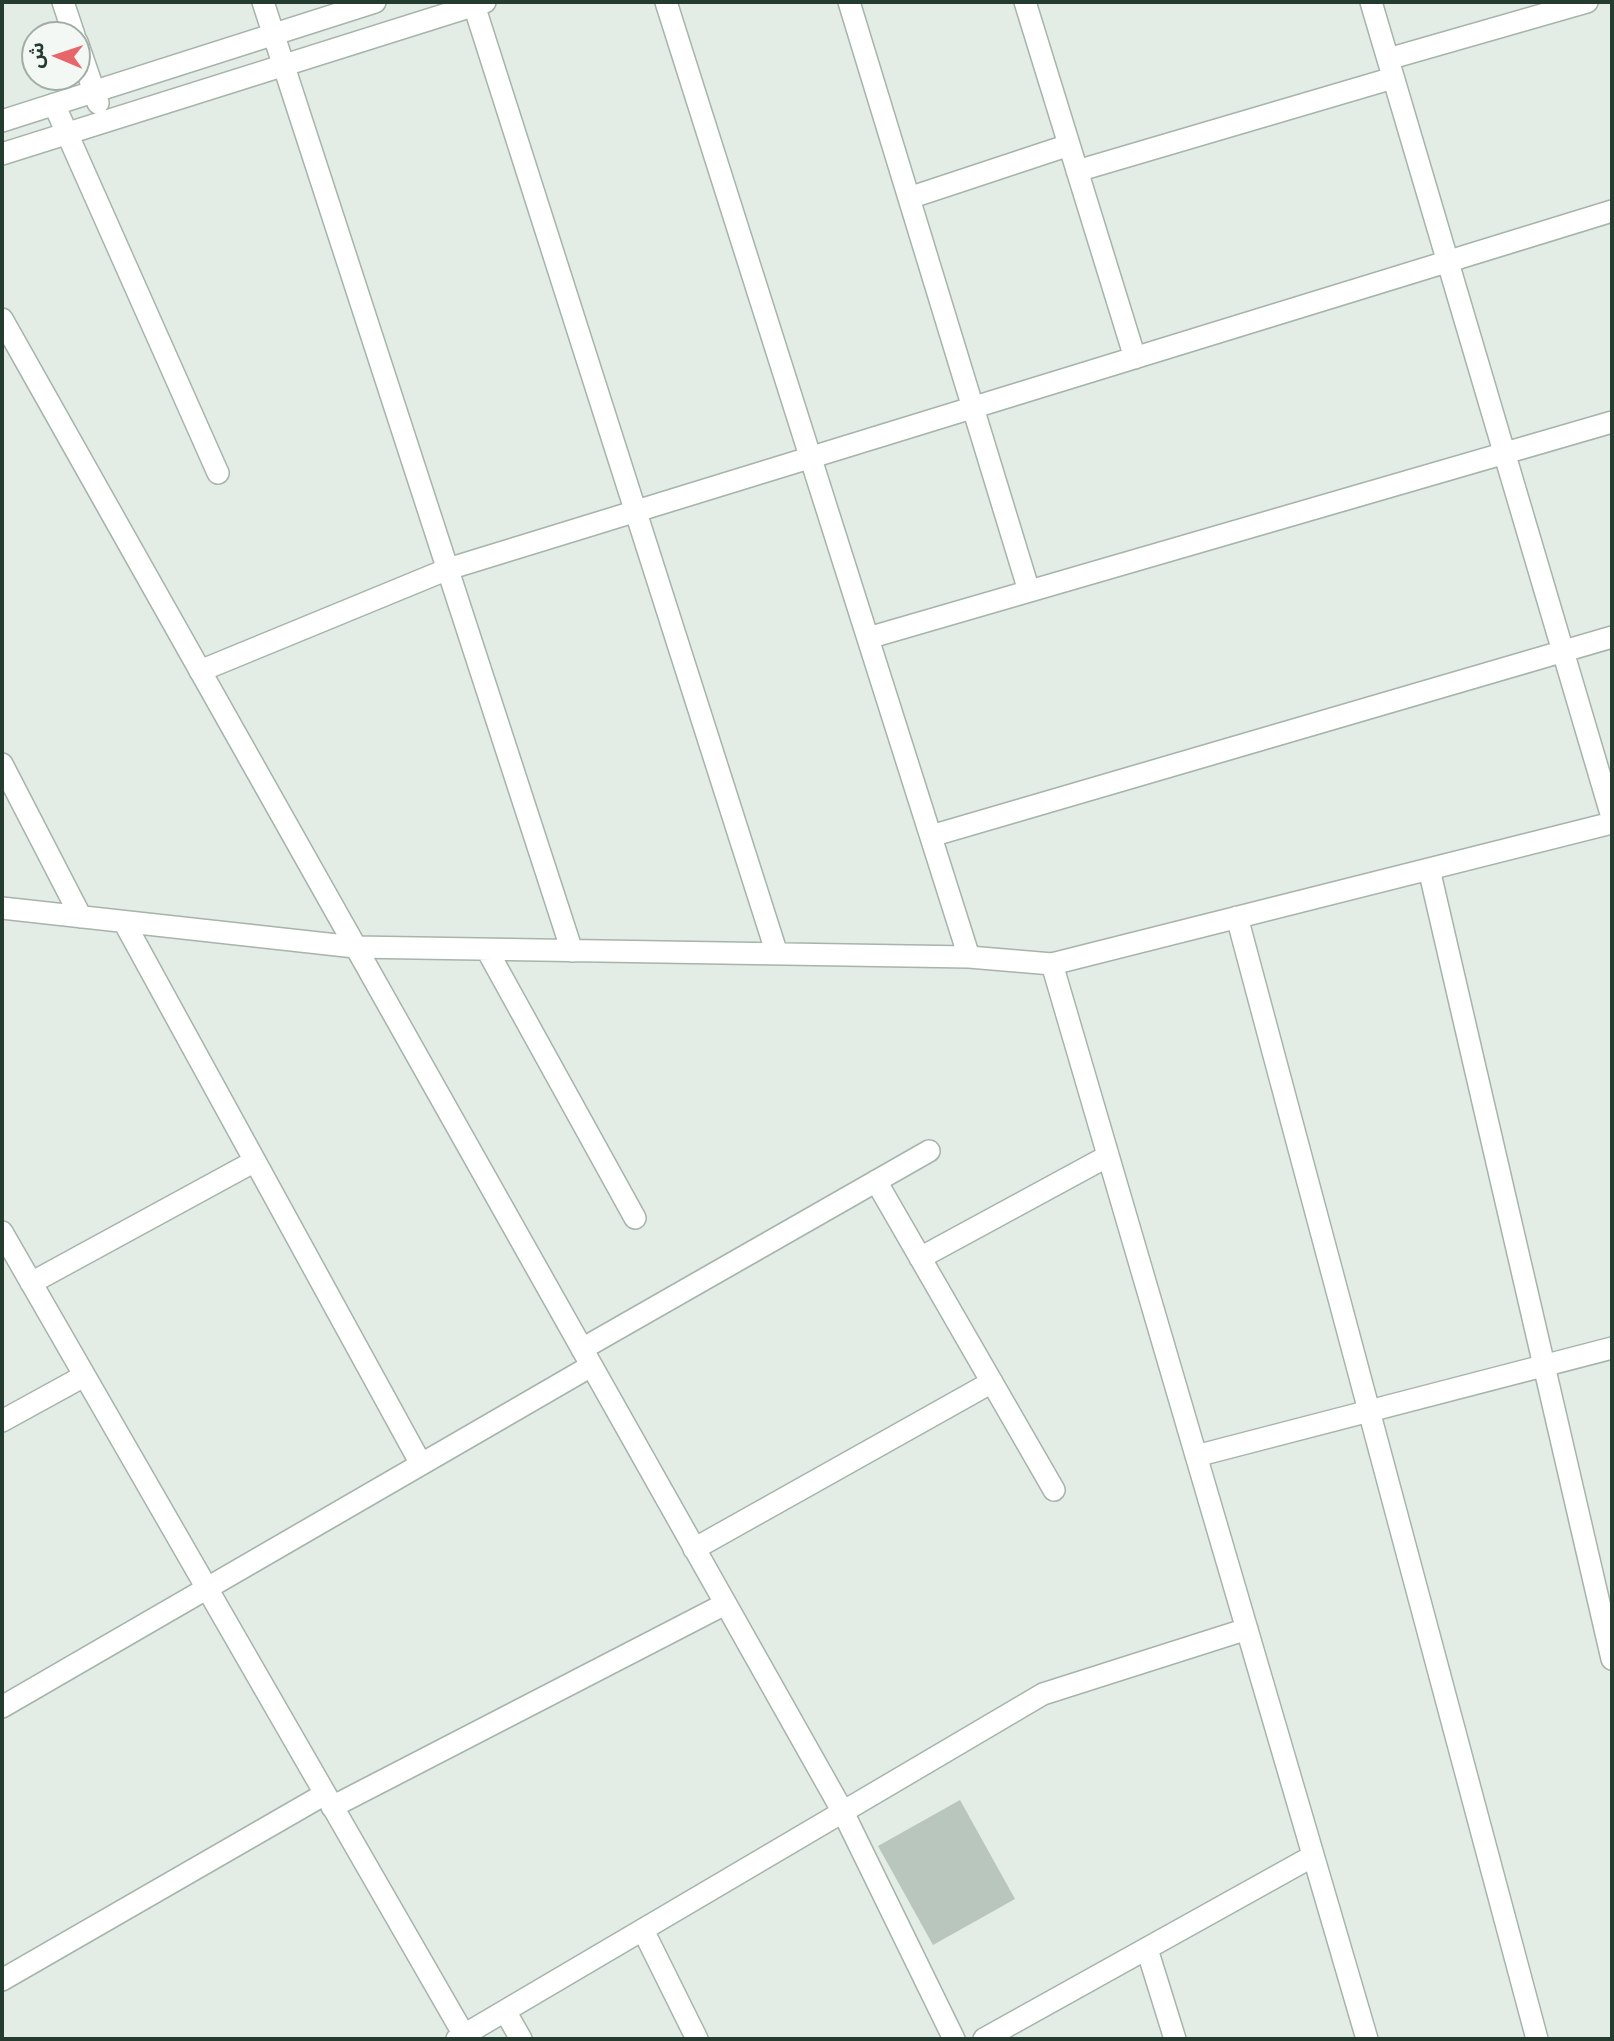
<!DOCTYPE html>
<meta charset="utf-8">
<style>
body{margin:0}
#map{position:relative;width:1614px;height:2041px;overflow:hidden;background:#e3ece5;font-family:Cabin,"Noto Sans Arabic",sans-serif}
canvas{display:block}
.frame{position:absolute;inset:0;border:4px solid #243c2f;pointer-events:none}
.north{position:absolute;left:21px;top:21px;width:70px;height:70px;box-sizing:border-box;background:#f3f8f4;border:2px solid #a0ada5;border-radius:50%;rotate:272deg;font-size:19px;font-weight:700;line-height:28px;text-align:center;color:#243c2f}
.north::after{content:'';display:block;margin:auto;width:24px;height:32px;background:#e76669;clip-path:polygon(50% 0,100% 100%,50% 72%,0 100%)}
</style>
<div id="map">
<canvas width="1614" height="2041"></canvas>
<div class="frame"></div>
<div class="north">ش</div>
</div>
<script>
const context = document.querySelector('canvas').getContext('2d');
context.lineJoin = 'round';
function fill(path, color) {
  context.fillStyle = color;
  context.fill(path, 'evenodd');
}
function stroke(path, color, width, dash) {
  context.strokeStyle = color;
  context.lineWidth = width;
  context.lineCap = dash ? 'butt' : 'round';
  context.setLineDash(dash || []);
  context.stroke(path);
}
const building = new Path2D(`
 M 960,1800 L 1015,1899 L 933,1945 L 878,1846 Z`);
const minor = new Path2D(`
 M 63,2 L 74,35
 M 263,2 L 572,951
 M 473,2 L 777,954
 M 666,2 L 969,957
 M 849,2 L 1029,591
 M 1025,2 L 1135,358
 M 1371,2 L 1612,817
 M 77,42 L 98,103
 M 1388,59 L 1587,2
 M 54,104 L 218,473
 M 2,121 L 375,2
 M 2,154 L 485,2
 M 1077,171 L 1393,78
 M 909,198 L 1069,145
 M 868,638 L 1612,422
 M 200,671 L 448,569 L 1612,211
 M 2,764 L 81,917
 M 931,836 L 1612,637
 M 1429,869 L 1612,1659
 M 2,908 L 355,947 L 969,957 L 1052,964 L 1612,823
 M 1237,917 L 1537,2039
 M 124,922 L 421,1464
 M 487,950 L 635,1218
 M 1052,964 L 1367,2039
 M 876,1181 L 1054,1490
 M 2,1232 L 464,2035
 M 920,1258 L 1108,1156
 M 31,1283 L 255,1161
 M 582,1349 L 929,1151
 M 2,1421 L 84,1376
 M 1196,1456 L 1612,1348
 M 694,1549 L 992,1382
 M 2,1707 L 591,1366
 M 332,1807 L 725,1604
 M 643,1930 L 697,2039
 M 1147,1949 L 1175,2039
 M 2,1980 L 325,1794
 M 505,2011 L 521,2039
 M 457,2039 L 1043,1694 L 1247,1629
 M 984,2039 L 1313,1856`);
const tertiary = new Path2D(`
 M 2,319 L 843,1812 L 954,2039`);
fill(building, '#b8c6be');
stroke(minor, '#a6b4ab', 24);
stroke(tertiary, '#a6b4ab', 24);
stroke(minor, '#fff', 21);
stroke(tertiary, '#fff', 21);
</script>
